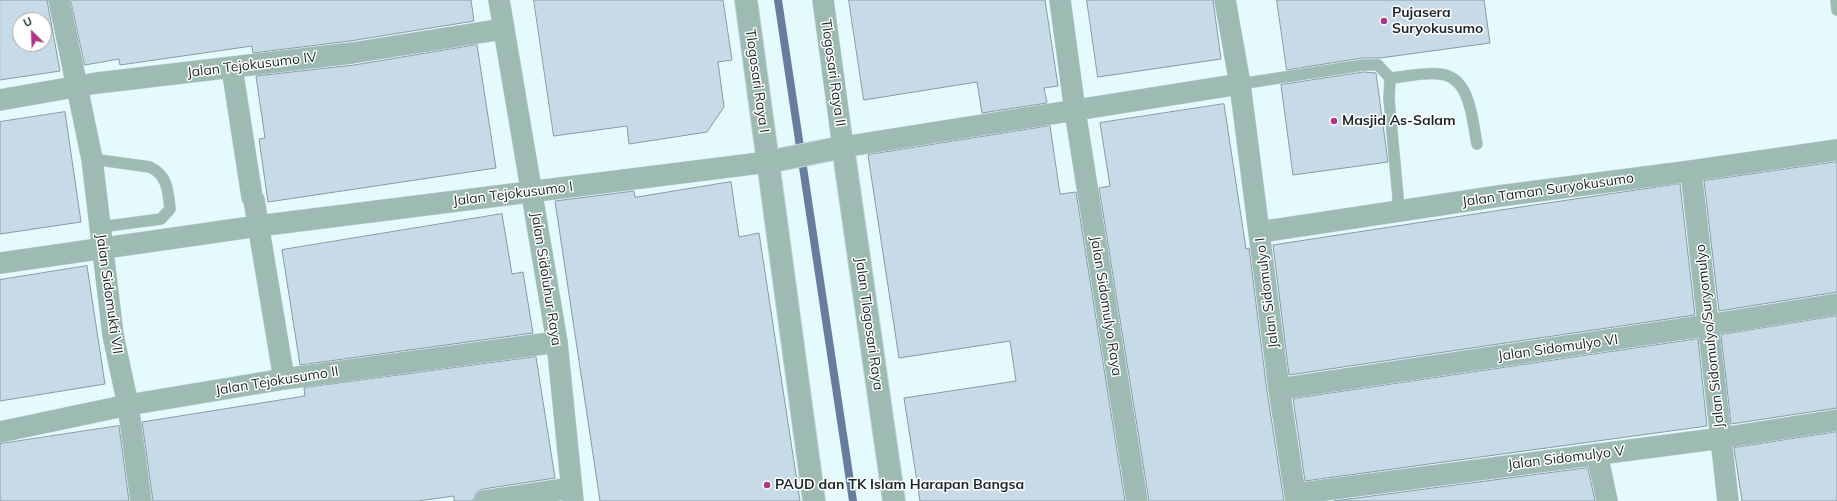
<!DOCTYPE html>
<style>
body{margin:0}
#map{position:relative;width:1837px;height:501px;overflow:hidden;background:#e5fafd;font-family:Mulish,sans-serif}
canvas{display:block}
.north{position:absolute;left:12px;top:12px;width:40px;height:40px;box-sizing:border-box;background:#fff;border:1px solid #a5a9a9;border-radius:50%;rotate:336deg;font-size:11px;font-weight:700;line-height:16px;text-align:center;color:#1d2728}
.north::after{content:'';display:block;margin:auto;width:14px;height:18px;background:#af3589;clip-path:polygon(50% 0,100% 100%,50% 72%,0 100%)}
</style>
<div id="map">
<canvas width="1837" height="501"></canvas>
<div class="north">U</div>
</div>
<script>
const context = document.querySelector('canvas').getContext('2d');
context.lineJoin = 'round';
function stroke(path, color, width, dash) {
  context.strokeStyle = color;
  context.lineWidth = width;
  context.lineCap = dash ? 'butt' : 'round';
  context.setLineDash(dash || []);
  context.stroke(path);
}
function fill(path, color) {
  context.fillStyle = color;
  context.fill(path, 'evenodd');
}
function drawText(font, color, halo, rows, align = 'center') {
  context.font = font + ' Mulish,sans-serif';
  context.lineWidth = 3;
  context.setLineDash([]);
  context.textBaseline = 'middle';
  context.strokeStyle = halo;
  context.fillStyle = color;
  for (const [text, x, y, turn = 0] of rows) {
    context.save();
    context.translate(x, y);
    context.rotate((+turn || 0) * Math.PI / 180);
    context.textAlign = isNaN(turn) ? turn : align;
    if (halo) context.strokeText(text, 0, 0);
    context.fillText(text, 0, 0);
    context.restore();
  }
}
const stream = new Path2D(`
 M 778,0 L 853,501`);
const building = new Path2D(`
 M 0,0 L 47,0 L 60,71 L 0,80 ZM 20,20 L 44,20 L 44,44 L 20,44 Z
 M 71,0 L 471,0 L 474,21 L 350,41 L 253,53 L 252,46 L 120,65 L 119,59 L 85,65 Z
 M 534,0 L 723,0 L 732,60 L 718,62 L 724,107 L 707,132 L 629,144 L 627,126 L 554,136 Z
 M 849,0 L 1045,0 L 1058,86 L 1044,88 L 1047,103 L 982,113 L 977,82 L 864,100 Z
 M 1087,0 L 1213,0 L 1221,59 L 1098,77 Z
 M 1277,0 L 1484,0 L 1490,43 L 1380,58 L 1362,58 L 1287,70 Z
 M 477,45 L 496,168 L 268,202 L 259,139 L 265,138 L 256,76 L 354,65 Z
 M 1364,72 L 1376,73 L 1388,162 L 1293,175 L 1281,85 Z
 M 1224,104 L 1246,249 L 1249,248 L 1267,391 L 1284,501 L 1149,501 L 1099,188 L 1110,186 L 1100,123 Z
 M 65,112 L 81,222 L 0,234 L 0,122 Z
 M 1050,126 L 1060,194 L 1076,192 L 1125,501 L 920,501 L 904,398 L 1016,381 L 1010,341 L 899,358 L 868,155 Z
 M 1837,162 L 1837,292 L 1719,311 L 1704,181 Z
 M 731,182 L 739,237 L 759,233 L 800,501 L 600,501 L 555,201 L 634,191 L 635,197 Z
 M 1680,184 L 1695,315 L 1289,375 L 1273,245 L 1527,206 Z
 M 502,214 L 512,274 L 523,272 L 533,333 L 300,365 L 282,250 Z
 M 87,266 L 105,384 L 0,401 L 0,280 Z
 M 1837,316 L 1837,408 L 1731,424 L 1721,335 Z
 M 1698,339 L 1707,426 L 1305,481 L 1293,399 Z
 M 536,357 L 555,478 L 483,489 L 477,492 L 473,501 L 454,501 L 454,496 L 418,501 L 153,501 L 142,422 L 305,396 L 304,388 Z
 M 119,426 L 129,501 L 0,501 L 0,444 Z
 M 1837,432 L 1837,501 L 1742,501 L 1734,448 Z
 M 1588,468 L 1595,501 L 1334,501 Z`);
const service = new Path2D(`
 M 1836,0 L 1837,10
 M 1240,84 L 1363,65 L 1378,65 L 1390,78
 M 92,159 L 150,167 C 168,176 168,191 170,209 L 161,219 L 100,227
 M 1397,212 L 1398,197 L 1389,99 L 1390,78 C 1405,77 1424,72 1439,74 C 1471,76 1472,120 1477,144`);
const minor = new Path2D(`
 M 59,0 L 92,159 L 113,335 L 128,405 L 141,501
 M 499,0 L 557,342 L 573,501
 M 823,0 L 843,147 L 1240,84
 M 1060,0 L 1075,111 L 1137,501
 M 1225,0 L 1240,84 L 1279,389 L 1296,501
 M 232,68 L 252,197 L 254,200 L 284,379
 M 0,100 L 97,83 L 352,53 L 503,29
 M 1691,171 L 1728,501
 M 1260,232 L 1499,196 L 1691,171 L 1837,150
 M 0,263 L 258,226 L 768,162
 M 1279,389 L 1709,325 L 1837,304
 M 0,432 L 128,405 L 284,379 L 557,342
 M 1597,454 L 1607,501
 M 1295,494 L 1722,438 L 1837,420
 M 485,501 L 571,488`);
const tertiary = new Path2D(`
 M 746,0 L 814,501
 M 768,162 L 843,147 L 894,501`);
const markers = [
 [1384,21,4,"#af3589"],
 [1334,121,4,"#af3589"],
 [767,485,4,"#af3589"]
];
const poiNames = [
 ["Pujasera",1392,13],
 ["Suryokusumo",1392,29],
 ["Masjid As-Salam",1342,121],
 ["PAUD dan TK Islam Harapan Bangsa",775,485]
];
const streetNames = [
 ["Jalan Tejokusumo IV",252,65,-7],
 ["Tlogosari Raya II",833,73,82],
 ["Tlogosari Raya I",757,81,82],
 ["Jalan Taman Suryokusumo",1548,190,-8],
 ["Jalan Tejokusumo I",513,194,-7],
 ["Jalan Sidoluhur Raya",546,279,81],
 ["Jalan Sidomulyo I",1267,293,-97],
 ["Jalan Sidomukti VII",109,294,82],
 ["Jalan Sidomulyo Raya",1106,306,81],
 ["Jalan Tlogosari Raya",869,324,82],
 ["Jalan Sidomulyo/Suryomulyo",1710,336,-96],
 ["Jalan Sidomulyo VI",1558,348,-8],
 ["Jalan Tejokusumo II",277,381,-9],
 ["Jalan Sidomulyo V",1566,458,-7]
];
stroke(stream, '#677d9e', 8);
fill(building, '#c6dbe7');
stroke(building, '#879aa6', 1);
stroke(service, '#c1d4d7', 12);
stroke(minor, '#c1d4d7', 22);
stroke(tertiary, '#c1d4d7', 24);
stroke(service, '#9dbab3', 11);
stroke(minor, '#9dbab3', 21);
stroke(tertiary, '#9dbab3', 22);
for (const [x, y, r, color] of markers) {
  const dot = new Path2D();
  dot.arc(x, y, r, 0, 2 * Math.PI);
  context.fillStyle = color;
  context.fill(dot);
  stroke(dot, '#fff', 1.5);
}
drawText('bold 14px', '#1d2728', '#fff', poiNames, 'left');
drawText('14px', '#1d2728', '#fff', streetNames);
</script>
